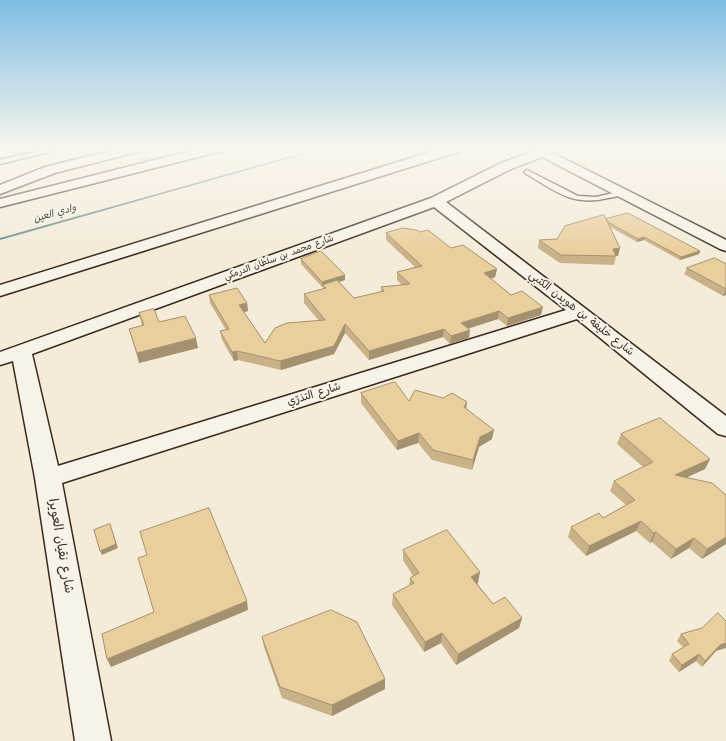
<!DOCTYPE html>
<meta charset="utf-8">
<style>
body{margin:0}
canvas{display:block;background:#f4ecd9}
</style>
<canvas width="726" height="741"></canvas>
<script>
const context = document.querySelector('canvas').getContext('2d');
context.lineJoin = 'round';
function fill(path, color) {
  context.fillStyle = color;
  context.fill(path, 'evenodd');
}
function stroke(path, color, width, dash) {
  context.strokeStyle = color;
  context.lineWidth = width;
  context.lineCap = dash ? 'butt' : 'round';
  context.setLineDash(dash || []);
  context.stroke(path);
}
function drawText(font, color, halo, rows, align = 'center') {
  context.font = font + ' "Architects Daughter","Playpen Sans Arabic",sans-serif';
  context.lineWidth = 4;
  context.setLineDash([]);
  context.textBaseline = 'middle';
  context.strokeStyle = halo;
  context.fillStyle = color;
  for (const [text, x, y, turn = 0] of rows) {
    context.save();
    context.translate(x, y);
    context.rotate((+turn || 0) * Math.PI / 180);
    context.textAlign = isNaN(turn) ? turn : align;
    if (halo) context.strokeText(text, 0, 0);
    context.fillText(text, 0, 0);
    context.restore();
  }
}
const stream = new Path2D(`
 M 320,148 L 325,148 L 0,240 L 0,238 Z`);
const lane = new Path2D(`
 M 52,148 L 64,148 L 0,164 L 0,160 Z
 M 527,170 L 578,196 L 596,197 L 622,191 L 625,193 C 621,196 614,197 608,198 C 572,207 554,190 525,173 L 524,172 Z`);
const street = new Path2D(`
 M 121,148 L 143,148 L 141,151 L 55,173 L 0,194 L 0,185 L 45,167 Z
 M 202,148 L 224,148 L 222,151 L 0,207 L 0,199 Z
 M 443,148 L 463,148 L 461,151 L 0,296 L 0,285 Z
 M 542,148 L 560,148 L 553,153 L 726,240 L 726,251 L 720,249 L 542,157 L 511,169 L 446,202 L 726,416 L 726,436 L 718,434 L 577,319 L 62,483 L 111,741 L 75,741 L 35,478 L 13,361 L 0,365 L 0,352 L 431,198 L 501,163 ZM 434,207 L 566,310 L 58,466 L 32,354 Z`);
const primary = new Path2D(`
 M 8,148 L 31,148 L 30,151 L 0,158 L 0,150 Z`);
const wall = new Path2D(`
 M 606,219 L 700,251 L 699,254 L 680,260 L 644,240 L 637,242 L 610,227 L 618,256 L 616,256 L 614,265 L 560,263 L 538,248 L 539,240 L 557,239 Z
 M 386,233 L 451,248 L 497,269 L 495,277 L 491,279 L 511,295 L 541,315 L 507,326 L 498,319 L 468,328 L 469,338 L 450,344 L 443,337 L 369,360 L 345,333 L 334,354 L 281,370 L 238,360 L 234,361 L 222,340 L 220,331 L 226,330 L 210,303 L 209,295 L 247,303 L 248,311 L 244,312 L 265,343 L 319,321 L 304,303 L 304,294 L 323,289 L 323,286 L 322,287 L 301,264 L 301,259 L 345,275 L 345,280 L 339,282 L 354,298 L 381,292 L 381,287 L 402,285 L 397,280 L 397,272 L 415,267 L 386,240 Z
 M 726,264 L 726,295 L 723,296 L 684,274 L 687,268 Z
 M 139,313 L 159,322 L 198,348 L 139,363 L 129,329 L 142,326 Z
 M 361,393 L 466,409 L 492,439 L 479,447 L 472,470 L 432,460 L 418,443 L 397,450 L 361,403 Z
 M 621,434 L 710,459 L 705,469 L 687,477 L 726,495 L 726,544 L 702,559 L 689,548 L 671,559 L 652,542 L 650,543 L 636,531 L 586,556 L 568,537 L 571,527 L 603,518 L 626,505 L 610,491 L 614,481 L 643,467 L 617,444 Z
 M 403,550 L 478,583 L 477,583 L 493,604 L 522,618 L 519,628 L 456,665 L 441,643 L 424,652 L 392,605 L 393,594 L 409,586 L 410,578 L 413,576 L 403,560 Z
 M 681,634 L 716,651 L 702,667 L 696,661 L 679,672 L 669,661 L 672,654 L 683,647 L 677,641 Z
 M 262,637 L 385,689 L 332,716 L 282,698 L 264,647 Z`);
const shadedWall = new Path2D(`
 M 644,237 L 644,240 L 637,242 L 638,239 Z
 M 620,248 L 618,256 L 615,256 L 613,249 Z
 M 700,251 L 699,254 L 680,260 L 681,257 Z
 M 497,269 L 495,277 L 483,281 L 484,273 Z
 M 345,275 L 345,280 L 324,286 L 322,285 L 323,286 L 322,287 L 322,282 Z
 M 726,289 L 726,295 L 723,296 Z
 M 247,303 L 248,311 L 241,313 L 239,305 Z
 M 543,307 L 541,315 L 507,326 L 508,318 Z
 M 499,311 L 498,319 L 461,331 L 461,323 Z
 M 345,324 L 345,333 L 334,354 L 281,370 L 280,361 Z
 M 444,329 L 443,337 L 369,360 L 369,351 Z
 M 470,330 L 469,338 L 450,344 L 451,336 Z
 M 196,338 L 198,348 L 139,363 L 137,353 Z
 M 237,351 L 238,360 L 234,361 L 232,352 Z
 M 467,402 L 466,411 L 464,407 Z
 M 494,430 L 492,439 L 479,447 L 472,470 L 473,460 L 480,437 Z
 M 419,433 L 418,443 L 397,450 L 398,441 Z
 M 710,459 L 705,469 L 670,485 L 675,475 Z
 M 641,521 L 636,531 L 586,556 L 589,546 Z
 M 110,524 L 118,548 L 102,555 L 100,551 Z
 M 656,532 L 652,542 L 650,543 L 654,533 Z
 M 726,537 L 726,544 L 702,559 L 707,549 Z
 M 694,538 L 689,548 L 671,559 L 676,549 Z
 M 480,572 L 478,583 L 469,587 L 471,577 Z
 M 247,601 L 248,610 L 111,667 L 107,659 Z
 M 522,618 L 519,628 L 456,665 L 458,654 Z
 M 442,633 L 441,643 L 424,652 L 425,642 Z
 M 726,643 L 726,648 L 716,651 L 702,667 L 705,661 L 720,645 Z
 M 699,654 L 696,661 L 679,672 L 682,665 Z
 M 385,679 L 385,689 L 332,716 L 332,705 Z`);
const building = new Path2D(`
 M 628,213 L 700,251 L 681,257 L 644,237 L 638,239 L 608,222 L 606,219 Z
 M 604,215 L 620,248 L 613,249 L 616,256 L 561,255 L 539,240 L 557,239 L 565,226 Z
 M 403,228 L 416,230 L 420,232 L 428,230 L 451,248 L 463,245 L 497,269 L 484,273 L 511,295 L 522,291 L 543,307 L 508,318 L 499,311 L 461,323 L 470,330 L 451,336 L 444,329 L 369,351 L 345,324 L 334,346 L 280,361 L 237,351 L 232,352 L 220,331 L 229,329 L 209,295 L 237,288 L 247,303 L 239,305 L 265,343 L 275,328 L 287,323 L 325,320 L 304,294 L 326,288 L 322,285 L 337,280 L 354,298 L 384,291 L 381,287 L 410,284 L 397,272 L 422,266 L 386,233 Z
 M 321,251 L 345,275 L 322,282 L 301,259 Z
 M 715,258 L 726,264 L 726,289 L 687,268 Z
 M 154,309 L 159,322 L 185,316 L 196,338 L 137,353 L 129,329 L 144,325 L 139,313 Z
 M 395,382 L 409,401 L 415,390 L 443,398 L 452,393 L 467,402 L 464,407 L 494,430 L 480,437 L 473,460 L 433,450 L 419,433 L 398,441 L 361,393 Z
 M 660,418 L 710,459 L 675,475 L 712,483 L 726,495 L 726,537 L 707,549 L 694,538 L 676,549 L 656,532 L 654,533 L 641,521 L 589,546 L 571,527 L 599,513 L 603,518 L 635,500 L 614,481 L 653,462 L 621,434 Z
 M 209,508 L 247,601 L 107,659 L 102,634 L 154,612 L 138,558 L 147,555 L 140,532 Z
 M 110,524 L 116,544 L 100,551 L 94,530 Z
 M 447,530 L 480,572 L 471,577 L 493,604 L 505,597 L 522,618 L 458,654 L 442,633 L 425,642 L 393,594 L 414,583 L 410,578 L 419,573 L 403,550 Z
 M 331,610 L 357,622 L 385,679 L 332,705 L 280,687 L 262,637 Z
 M 718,613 L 726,621 L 726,643 L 720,645 L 705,661 L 699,654 L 682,665 L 672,654 L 689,644 L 681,634 L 702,628 Z`);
const farStreetnames = [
 ["شارع محمد بن سلطان الدرمكي",279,258,-20]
];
const farWaternames = [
 ["وادي العين",55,214,-16]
];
const streetNames = [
 ["شارع خليفة بن هويدن الكتبي",581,314,38],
 ["شارع التذرّي",314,395,-17]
];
const nearStreetnames = [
 ["شارع نقيان العويرا",60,546,80]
];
fill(stream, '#638b8f');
stroke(lane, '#3b2a1e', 3);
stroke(street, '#3b2a1e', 3);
stroke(primary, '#3b2a1e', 3);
fill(lane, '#f7f3e8');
fill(street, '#f7f3e8');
fill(primary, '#f7f3e8');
fill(wall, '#c9b288');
fill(shadedWall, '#a4916f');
fill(building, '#eacf9e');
stroke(building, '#a4916f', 1);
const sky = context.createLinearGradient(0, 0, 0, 252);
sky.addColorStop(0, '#7dbde2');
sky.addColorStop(0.59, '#faf6ee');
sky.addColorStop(1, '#faf6ee00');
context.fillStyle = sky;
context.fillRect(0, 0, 726, 252);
drawText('9px', '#3b2a1e', '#f7f3e8', farStreetnames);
drawText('italic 10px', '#4c524d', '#f7f3e8', farWaternames);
drawText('11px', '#3b2a1e', '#f7f3e8', streetNames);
drawText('13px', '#3b2a1e', '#f7f3e8', nearStreetnames);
</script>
